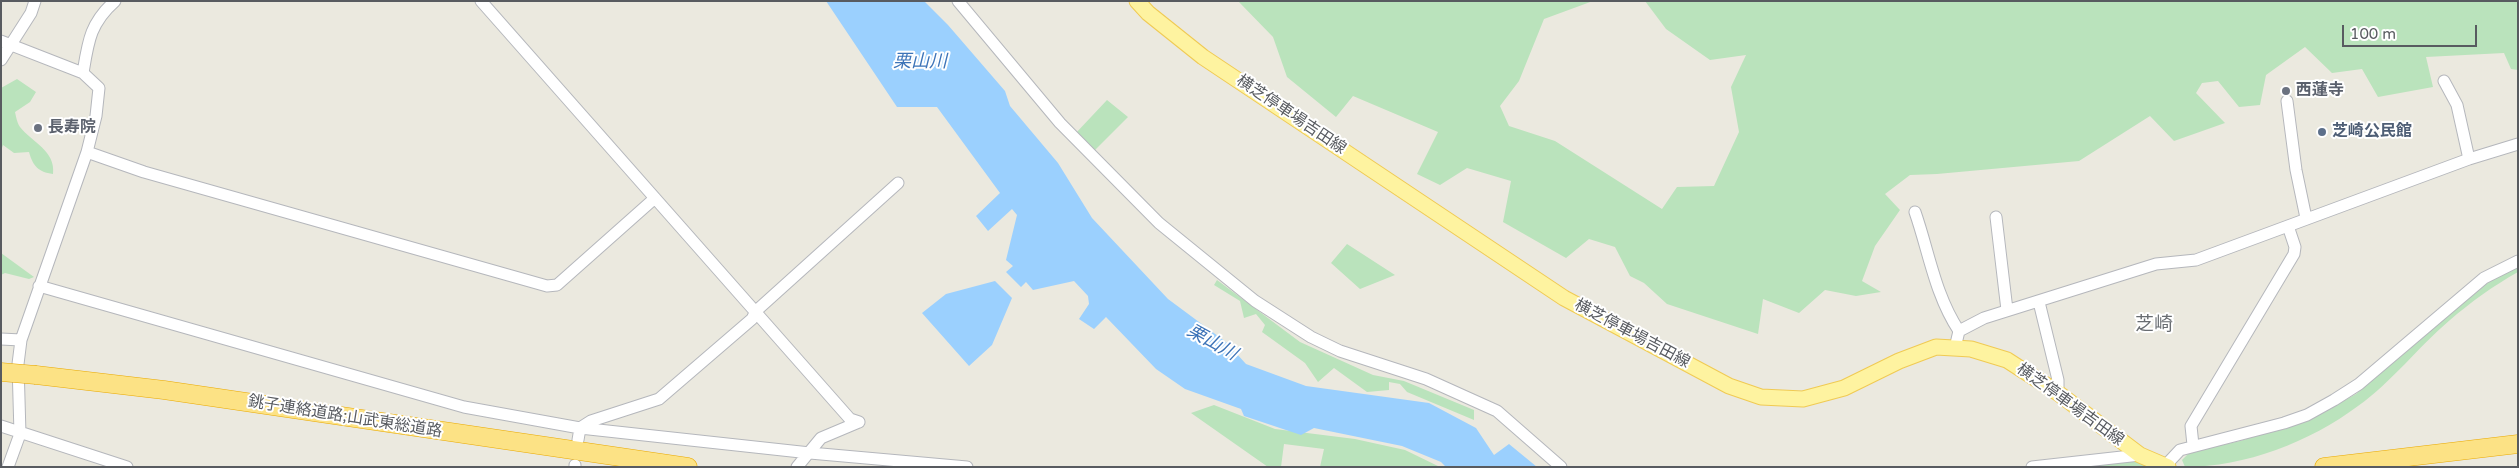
<!DOCTYPE html>
<meta charset="utf-8">
<style>
body{margin:0}
#map{position:relative;width:2519px;height:468px;overflow:hidden;background:#ebe9df;font-family:"Varela Round",sans-serif}
canvas{display:block}
.frame{position:absolute;inset:0;border:2px solid #585b60;pointer-events:none}
.scale{position:absolute;left:2342px;top:25px;width:135px;height:22px;box-sizing:border-box;border:2px solid #585b60;border-top:0;padding-left:6px;font-size:15px;line-height:18px;white-space:nowrap;color:#585b60;-webkit-text-stroke:4px #fff;paint-order:stroke}
</style>
<div id="map">
<canvas width="2519" height="468"></canvas>
<div class="frame"></div>
<div class="scale">100 m</div>
</div>
<script>
const context = document.querySelector('canvas').getContext('2d');
context.lineJoin = 'round';
function fill(path, color) {
  context.fillStyle = color;
  context.fill(path, 'evenodd');
}
function stroke(path, color, width, dash) {
  context.strokeStyle = color;
  context.lineWidth = width;
  context.lineCap = dash ? 'butt' : 'round';
  context.setLineDash(dash || []);
  context.stroke(path);
}
function drawText(font, color, halo, rows, align = 'center') {
  context.font = font + ' "Varela Round","Noto Sans JP",sans-serif';
  context.lineWidth = 4;
  context.setLineDash([]);
  context.textBaseline = 'middle';
  context.strokeStyle = halo;
  context.fillStyle = color;
  for (const [text, x, y, turn = 0] of rows) {
    context.save();
    context.translate(x, y);
    context.rotate((+turn || 0) * Math.PI / 180);
    context.textAlign = isNaN(turn) ? turn : align;
    if (halo) context.strokeText(text, 0, 0);
    context.fillText(text, 0, 0);
    context.restore();
  }
}
const green = new Path2D(`
 M 1238,1 L 1593,1 L 1544,19 L 1519,81 L 1500,106 L 1509,126 L 1555,141 L 1662,209 L 1677,187 L 1714,186 L 1739,132 L 1731,87 L 1746,55 L 1710,60 L 1666,29 L 1645,1 L 2518,1 L 2518,70 L 2511,69 L 2504,53 L 2426,57 L 2433,87 L 2378,97 L 2362,69 L 2332,73 L 2305,47 L 2266,75 L 2260,105 L 2239,107 L 2218,81 L 2202,83 L 2196,93 L 2225,123 L 2174,141 L 2150,116 L 2079,161 L 1937,174 L 1910,175 L 1885,194 L 1900,210 L 1875,246 L 1862,281 L 1881,292 L 1856,296 L 1825,290 L 1799,313 L 1763,299 L 1758,334 L 1667,304 L 1644,283 L 1630,276 L 1615,247 L 1589,239 L 1566,258 L 1503,222 L 1511,181 L 1467,168 L 1440,185 L 1417,174 L 1438,132 L 1353,96 L 1336,117 L 1287,77 L 1273,37 Z
 M 17,79 L 36,92 L 30,102 L 15,112 C 16,116 17,123 20,127 C 32,142 56,151 53,174 C 38,172 33,166 29,152 L 14,153 L 3,145 L 1,151 L 1,88 Z
 M 1107,100 L 1128,117 L 1095,150 L 1075,134 Z
 M 1347,244 L 1395,275 L 1360,289 L 1331,263 Z
 M 1,253 L 34,277 L 29,279 L 5,273 L 1,275 Z
 M 2518,266 L 2518,272 C 2493,286 2471,302 2450,320 C 2418,347 2392,382 2358,406 C 2310,442 2245,467 2185,467 L 2182,460 L 2190,452 L 2240,441 L 2315,417 L 2356,394 L 2482,286 Z
 M 1217,280 L 1300,342 L 1373,375 L 1404,381 L 1474,410 L 1474,420 L 1407,392 L 1400,384 L 1389,382 L 1389,390 L 1367,392 L 1334,368 L 1318,382 L 1305,363 L 1262,332 L 1265,325 L 1256,314 L 1244,318 L 1240,301 L 1214,285 Z
 M 1214,405 L 1275,429 L 1355,439 L 1405,450 L 1440,467 L 1320,467 L 1324,449 L 1284,444 L 1281,467 L 1268,467 L 1191,413 Z
 M 2139,460 L 2148,467 L 2071,467 Z`);
const water = new Path2D(`
 M 826,1 L 924,1 L 948,25 L 1005,91 L 1010,106 L 1058,163 L 1092,218 L 1168,299 L 1226,342 L 1246,364 L 1306,386 L 1429,403 L 1476,428 L 1494,455 L 1509,444 L 1537,467 L 1446,467 L 1441,462 L 1402,446 L 1314,428 L 1301,435 L 1244,416 L 1241,409 L 1185,389 L 1156,369 L 1106,317 L 1094,329 L 1079,319 L 1089,304 L 1088,296 L 1074,281 L 1033,290 L 1026,282 L 1021,287 L 1006,272 L 1013,266 L 1006,260 L 1017,215 L 1012,209 L 988,231 L 976,216 L 1000,193 L 937,107 L 897,107 Z
 M 995,281 L 1012,298 L 992,345 L 969,366 L 922,313 L 946,294 Z`);
const minor = new Path2D(`
 M 481,1 L 850,419 L 859,422
 M 958,1 L 1060,123 L 1159,223 L 1255,301 L 1311,337 L 1340,351 L 1426,379 L 1497,411 L 1561,467
 M 1,41 L 83,73 L 99,88 L 96,116 L 87,152 L 21,340 L 18,364 L 20,434 L 8,467
 M 1,60 L 31,13 L 35,1
 M 83,73 C 88,42 90,23 115,1
 M 2444,81 L 2457,105 L 2469,159
 M 2287,101 L 2296,170 L 2306,218
 M 87,152 L 144,172 L 547,286 L 557,285 L 655,198
 M 1915,212 C 1929,252 1935,295 1959,331
 M 1996,217 L 2007,310
 M 39,286 L 464,407 L 580,428 L 810,453 L 967,467
 M 2039,302 L 2058,380 L 2058,393
 M 1,339 L 21,340
 M 1955,348 L 1959,331 L 1984,318 L 2156,264 L 2196,260 L 2469,159 L 2518,144
 M 1,426 L 127,467
 M 578,440 L 580,428 L 591,421 L 659,399 L 752,319 L 756,311 L 898,183
 M 2193,445 L 2191,426 L 2294,254 L 2295,247 L 2288,226
 M 2166,465 L 2180,450 L 2284,423 L 2307,415 L 2334,400 L 2359,384 L 2484,278 L 2518,261
 M 575,467 L 575,465
 M 797,467 L 821,438 L 859,422
 M 2032,467 L 2140,455`);
const major = new Path2D(`
 M 1137,1 L 1148,13 L 1203,57 L 1564,298 L 1729,386 L 1761,397 L 1803,399 L 1844,388 L 1899,361 L 1936,347 L 1971,349 L 2007,360 L 2058,393 L 2140,455 L 2168,467`);
const highway = new Path2D(`
 M 36,375 L 164,390 L 688,467
 M 2324,467 L 2518,444`);
const highwayBridge = new Path2D(`
 M 1,372 L 36,375`);
const markers = [
 [2286,91,5,"#6b7280"],
 [38,128,5,"#6b7280"],
 [2322,132,5,"#5c6f8a"]
];
const worshipNames = [
 ["西蓮寺",2296,91],
 ["長寿院",48,128]
];
const streetNames = [
 ["横芝停車場吉田線",1291,115,34],
 ["横芝停車場吉田線",1632,334,28],
 ["横芝停車場吉田線",2070,405,36],
 ["銚子連絡道路;山武東総道路",345,417,9]
];
const serviceNames = [
 ["芝崎公民館",2332,132]
];
const waterNames = [
 ["栗山川",920,62],
 ["栗山川",1212,343,29]
];
const quarterNames = [
 ["芝崎",2154,325]
];
fill(green, '#bae3bc');
fill(water, '#9bd0fe');
stroke(minor, '#b5b7bc', 13);
stroke(major, '#f0ca53', 17);
stroke(highway, '#e9a901', 19);
stroke(minor, '#fff', 11);
stroke(major, '#fef3a0', 15);
stroke(highway, '#fce285', 18);
stroke(highwayBridge, '#e9a901', 19, []);
stroke(highwayBridge, '#fce285', 18);
for (const [x, y, r, color] of markers) {
  const dot = new Path2D();
  dot.arc(x, y, r, 0, 2 * Math.PI);
  context.fillStyle = color;
  context.fill(dot);
  stroke(dot, '#fff', 2);
}
drawText('bold 16px', '#5b616d', '#fff', worshipNames, 'left');
drawText('16px', '#585b60', '#fff', streetNames);
drawText('bold 16px', '#4e5e75', '#fff', serviceNames, 'left');
drawText('italic 18px', '#3d74b8', '#fff', waterNames);
drawText('19px', '#696d72', '#fff', quarterNames);
</script>
